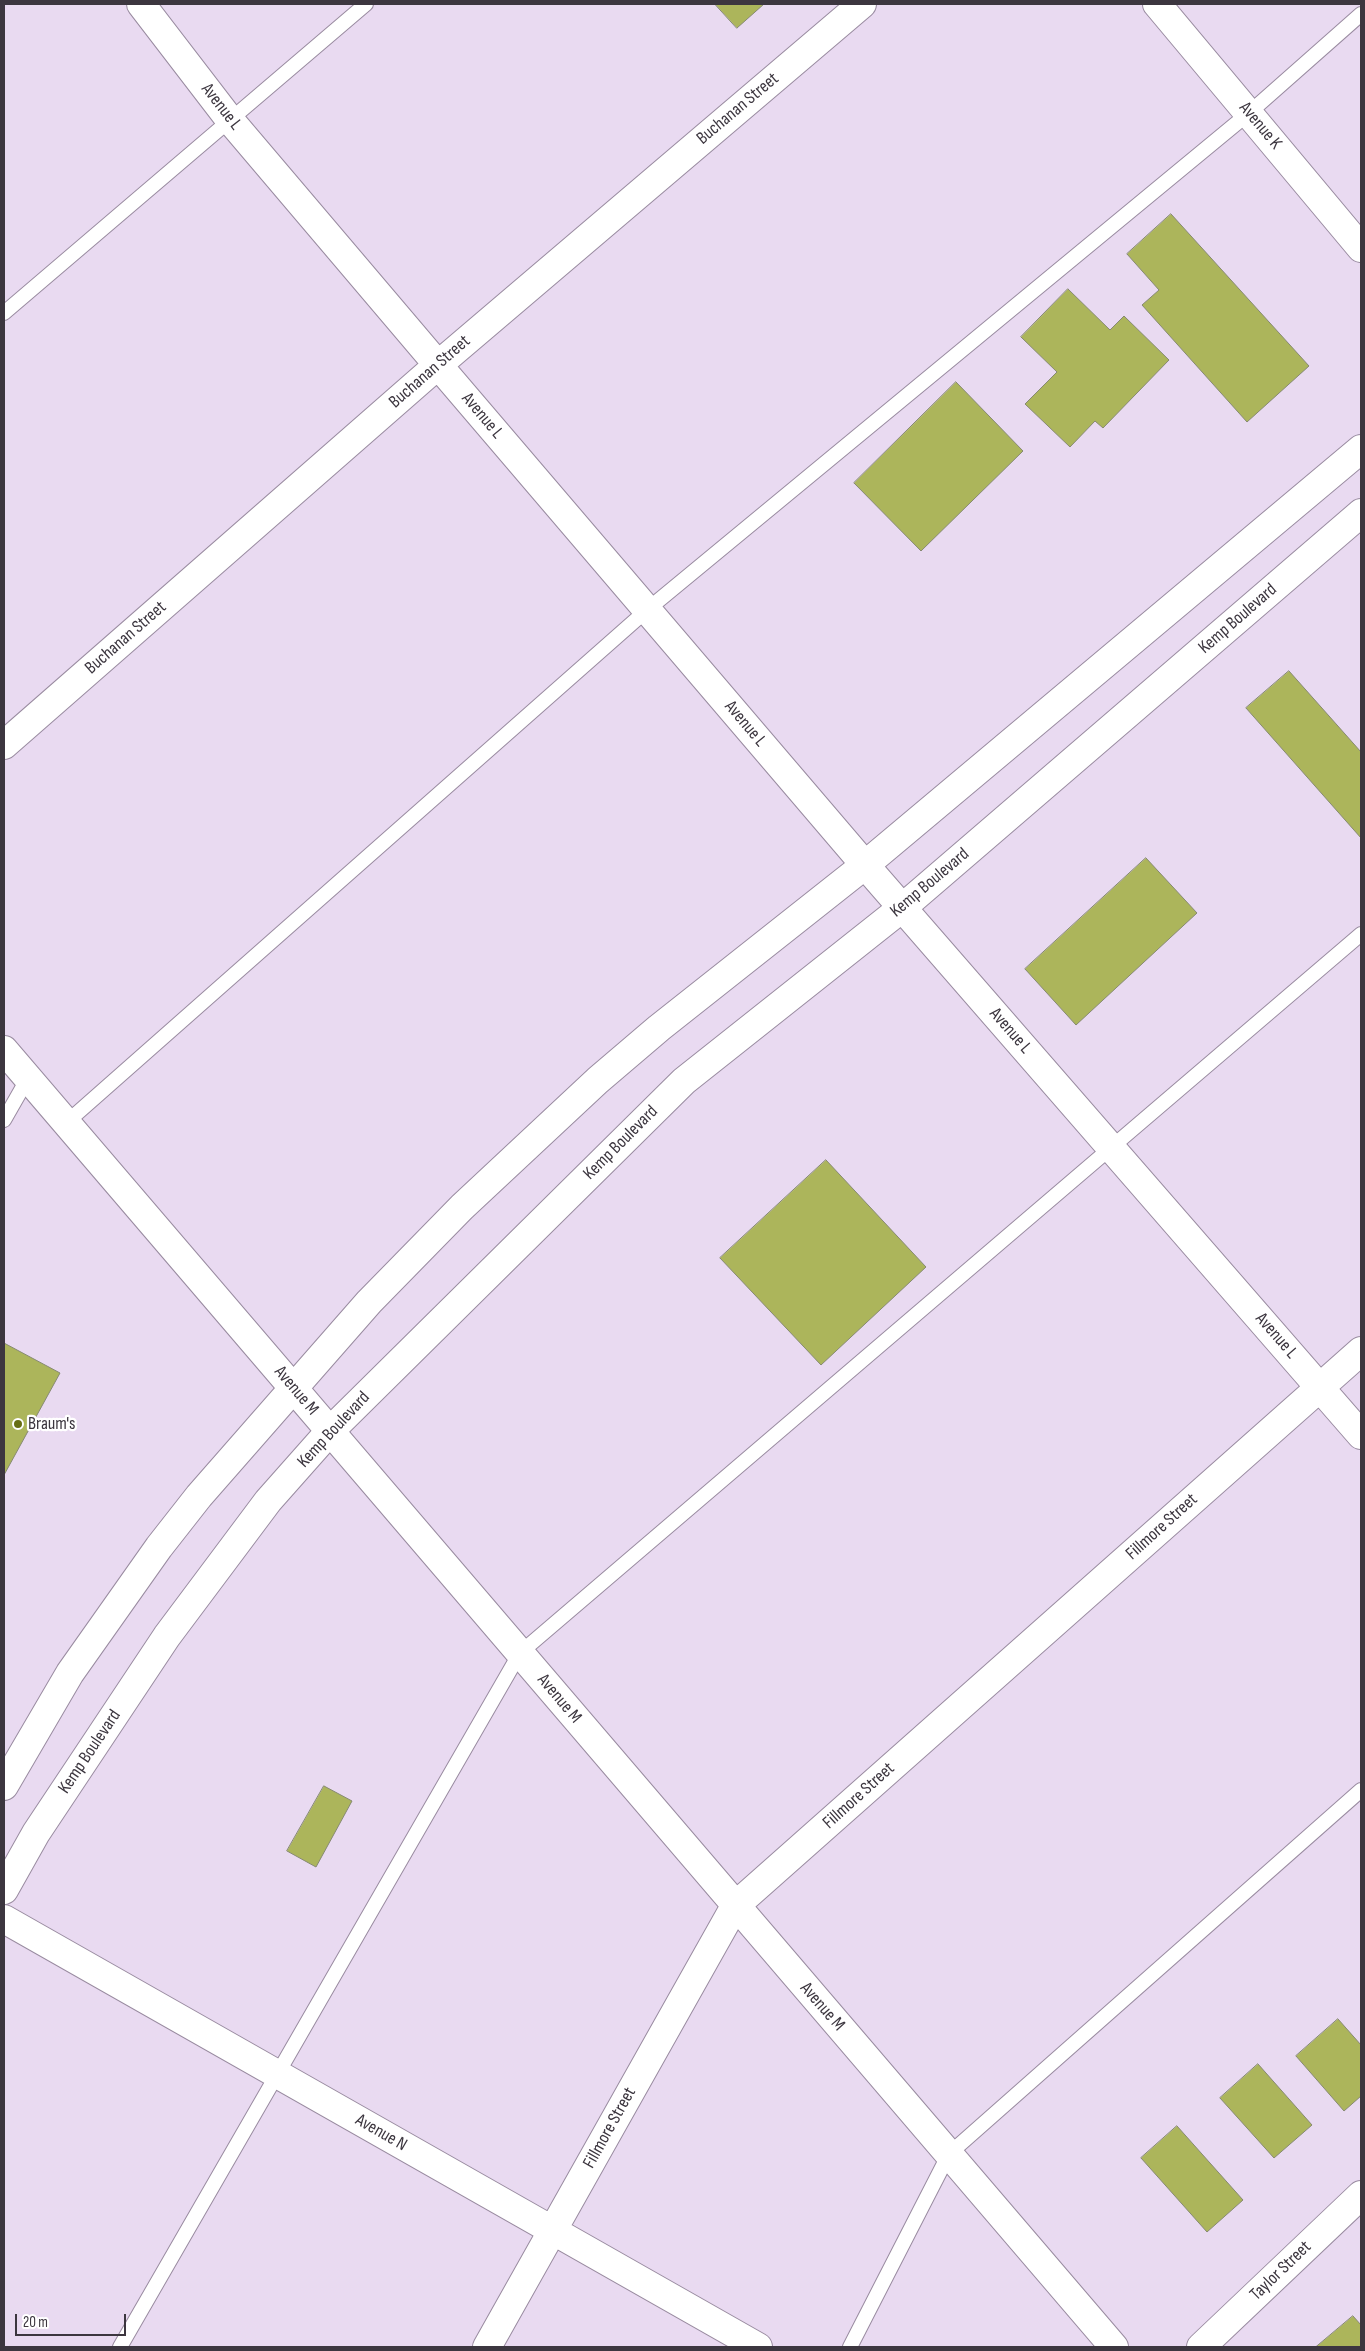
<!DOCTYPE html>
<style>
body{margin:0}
#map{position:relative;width:1365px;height:2351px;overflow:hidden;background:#e9daf1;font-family:"Sofia Sans Condensed",sans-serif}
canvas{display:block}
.frame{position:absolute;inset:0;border:5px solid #3c363f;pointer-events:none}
.scale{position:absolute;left:15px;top:2314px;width:111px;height:22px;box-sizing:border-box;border:2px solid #3c363f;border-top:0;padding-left:6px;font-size:15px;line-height:18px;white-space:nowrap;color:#3c363f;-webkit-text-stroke:4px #fff;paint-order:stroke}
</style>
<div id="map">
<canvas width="1365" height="2351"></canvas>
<div class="frame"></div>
<div class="scale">20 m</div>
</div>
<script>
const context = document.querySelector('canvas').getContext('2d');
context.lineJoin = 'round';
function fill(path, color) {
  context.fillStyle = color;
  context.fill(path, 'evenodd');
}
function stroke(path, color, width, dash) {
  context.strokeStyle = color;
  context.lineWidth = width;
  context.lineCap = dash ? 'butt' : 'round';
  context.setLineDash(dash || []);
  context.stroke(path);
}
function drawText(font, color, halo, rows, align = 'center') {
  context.font = font + ' "Sofia Sans Condensed",sans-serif';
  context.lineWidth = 4.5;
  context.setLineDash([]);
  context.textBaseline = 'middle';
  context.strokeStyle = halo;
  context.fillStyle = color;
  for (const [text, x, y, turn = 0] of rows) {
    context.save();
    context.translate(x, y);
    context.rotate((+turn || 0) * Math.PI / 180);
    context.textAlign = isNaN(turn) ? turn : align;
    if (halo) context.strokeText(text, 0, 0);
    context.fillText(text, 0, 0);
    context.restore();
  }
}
const building = new Path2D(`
 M 715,4 L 764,4 L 737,28 Z
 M 1171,214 L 1309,366 L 1247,422 L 1142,305 L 1159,290 L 1127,254 Z
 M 1068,289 L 1110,330 L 1124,316 L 1169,360 L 1103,428 L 1095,421 L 1070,447 L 1025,404 L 1057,372 L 1021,337 Z
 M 956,382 L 1023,451 L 921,551 L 854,483 Z
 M 1289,671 L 1361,752 L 1361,838 L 1246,708 Z
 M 1146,858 L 1197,913 L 1076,1025 L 1025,969 Z
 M 826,1160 L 926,1267 L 821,1365 L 720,1258 Z
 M 4,1343 L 60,1373 L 4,1475 Z
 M 324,1786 L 352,1801 L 316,1867 L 287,1851 Z
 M 1338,2019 L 1361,2045 L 1361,2096 L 1344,2111 L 1296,2056 Z
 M 1258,2064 L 1312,2125 L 1274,2158 L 1220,2098 Z
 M 1177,2126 L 1243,2200 L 1207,2232 L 1141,2158 Z
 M 1353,2316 L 1361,2325 L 1361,2347 L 1316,2347 Z`);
const lane = new Path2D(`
 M 4,313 L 366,4
 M 4,1120 L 28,1078
 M 66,1123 L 647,610 L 1249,113 L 1361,14
 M 120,2347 L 520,1653 L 1361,934
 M 850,2347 L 949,2154 L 1361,1790`);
const street = new Path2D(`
 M 141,4 L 230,120 L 438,365 L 865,865 L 1361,1435
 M 4,745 L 438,365 L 862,4
 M 4,1050 L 1114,2347
 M 4,1919 L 758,2347
 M 487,2347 L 735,1906 L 1361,1351
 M 1201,2347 L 1361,2195`);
const secondary = new Path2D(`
 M 1157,4 L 1361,248
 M 4,1786 L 70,1673 L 159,1547 L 199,1496 L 369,1302 L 462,1207 L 598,1080 L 659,1028 L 865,865 L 1361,449
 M 4,1890 L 36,1833 L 167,1636 L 268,1501 L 330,1431 L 684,1081 L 902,908 L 1361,513`);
const markers = [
 [18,1424,5,"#676e14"]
];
const streetNames = [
 ["Avenue L",221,107,52],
 ["Buchanan Street",738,109,-40],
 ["Avenue K",1260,126,50],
 ["Buchanan Street",430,372,-41],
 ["Avenue L",482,416,50],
 ["Kemp Boulevard",1238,619,-41],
 ["Buchanan Street",126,638,-41],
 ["Avenue L",745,724,50],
 ["Kemp Boulevard",930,883,-40],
 ["Avenue L",1010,1031,49],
 ["Kemp Boulevard",621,1143,-45],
 ["Avenue L",1276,1336,49],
 ["Avenue M",296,1391,50],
 ["Kemp Boulevard",334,1430,-47],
 ["Fillmore Street",1162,1527,-42],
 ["Avenue M",559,1699,50],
 ["Kemp Boulevard",90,1752,-56],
 ["Fillmore Street",859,1796,-42],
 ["Avenue M",822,2007,49],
 ["Fillmore Street",610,2128,-61],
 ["Avenue N",381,2133,30],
 ["Taylor Street",1281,2271,-44]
];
const poiNames = [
 ["Braum's",28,1424]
];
fill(building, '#acb55b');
stroke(building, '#868972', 1);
stroke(lane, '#998ba0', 16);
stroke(street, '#998ba0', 30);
stroke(secondary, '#998ba0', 30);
stroke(lane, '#fff', 14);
stroke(street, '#fff', 28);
stroke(secondary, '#fff', 28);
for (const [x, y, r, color] of markers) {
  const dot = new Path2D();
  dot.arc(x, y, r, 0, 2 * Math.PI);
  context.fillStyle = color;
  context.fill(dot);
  stroke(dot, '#fff', 2);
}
drawText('18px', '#3c363f', '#fff', streetNames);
drawText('18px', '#3c363f', '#fff', poiNames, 'left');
</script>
